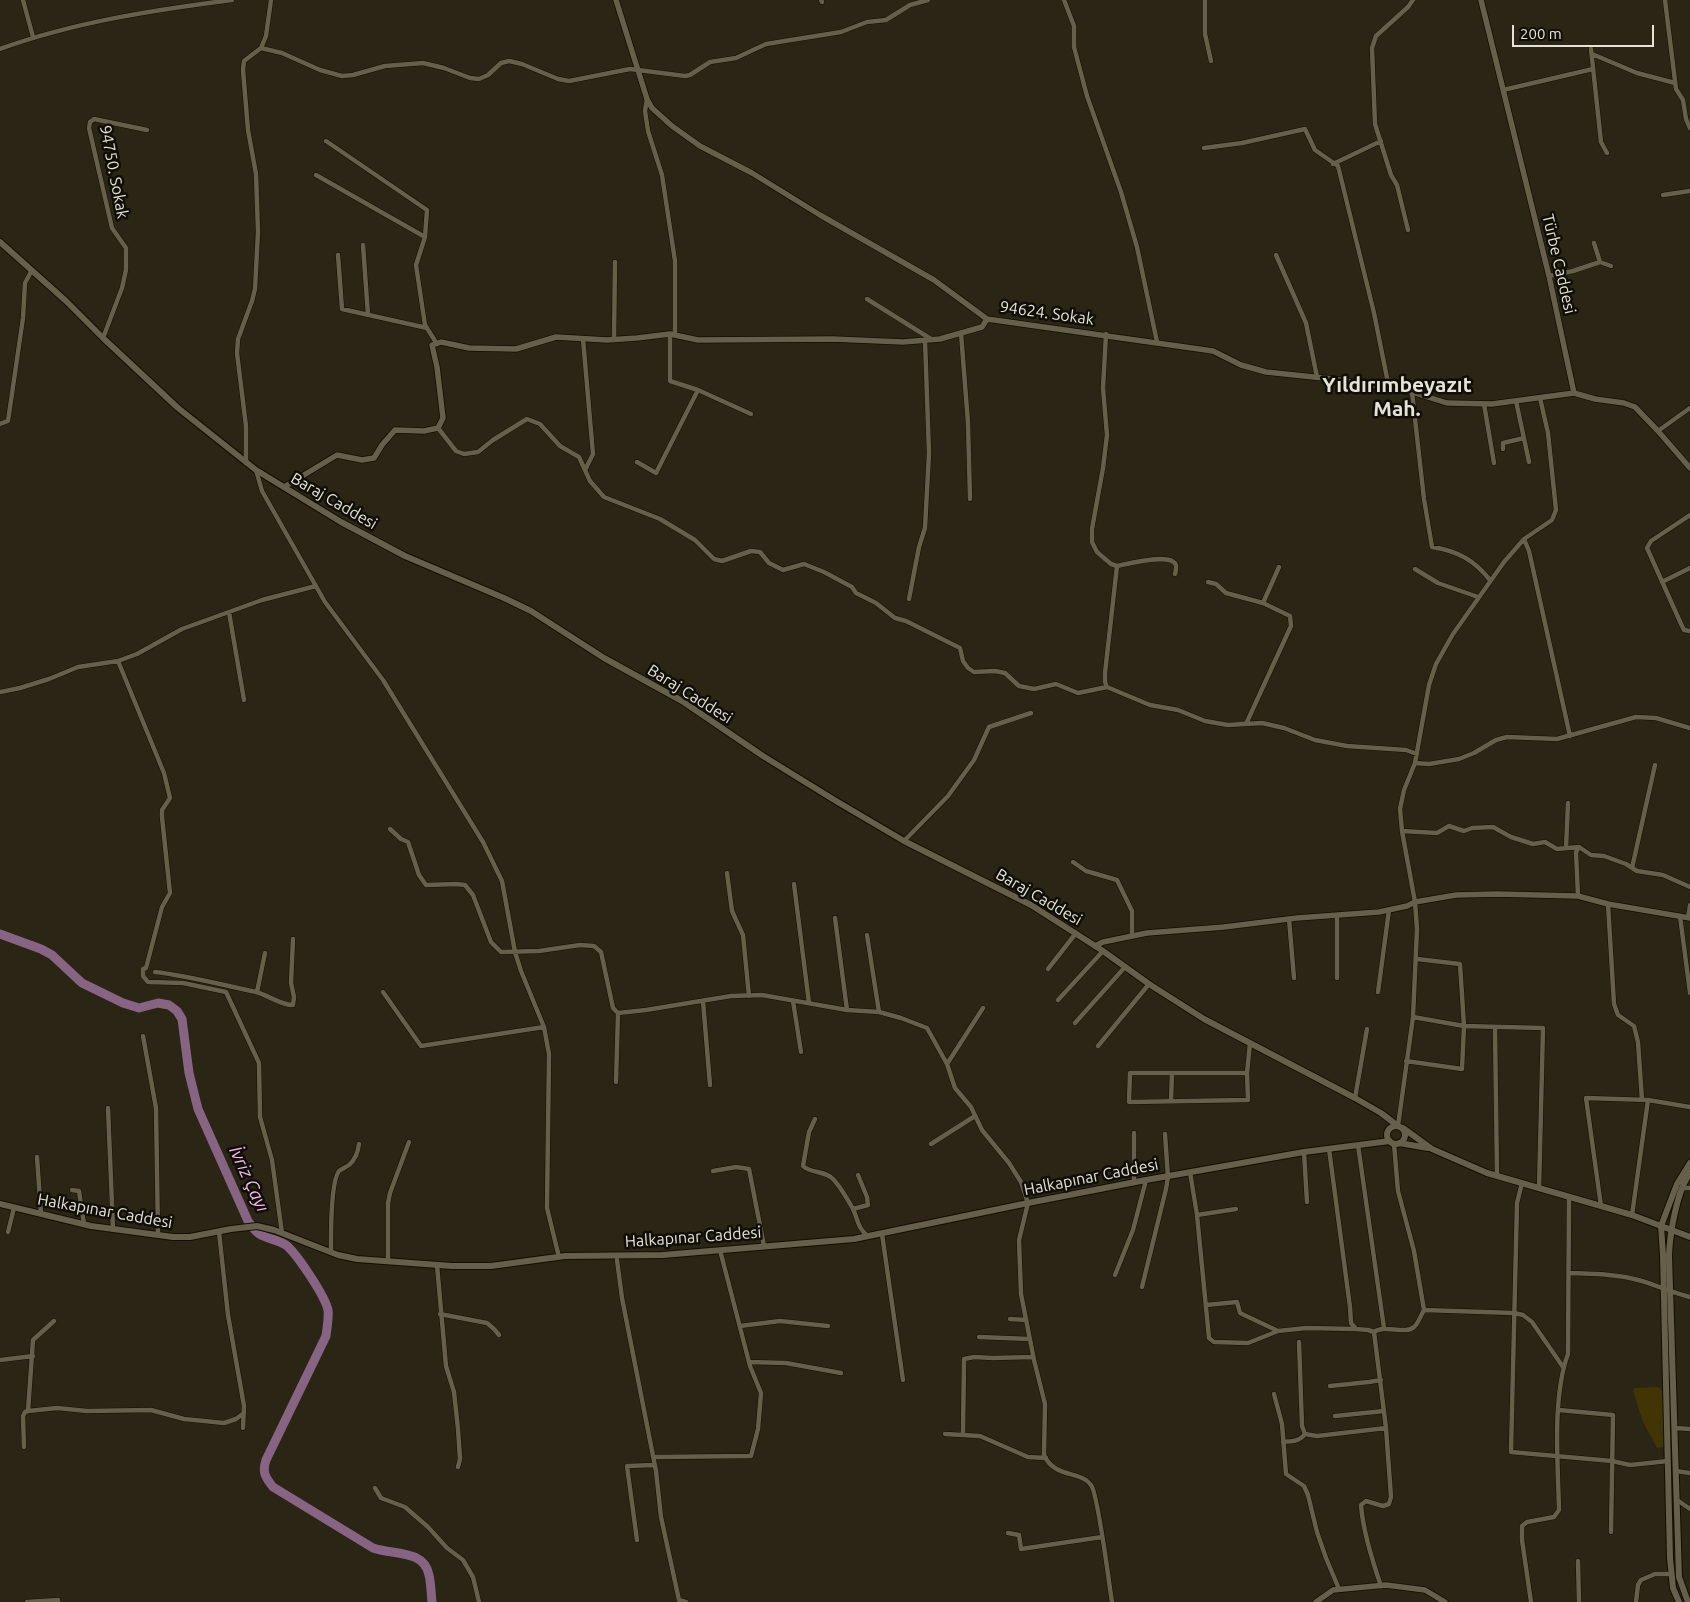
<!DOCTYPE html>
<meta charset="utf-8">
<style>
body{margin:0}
#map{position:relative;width:1690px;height:1602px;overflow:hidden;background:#2a2514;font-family:Ubuntu,sans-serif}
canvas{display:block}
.scale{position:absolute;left:1512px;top:25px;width:142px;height:22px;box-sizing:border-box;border:2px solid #e5e2d7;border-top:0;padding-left:6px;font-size:15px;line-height:18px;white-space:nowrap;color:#e5e2d7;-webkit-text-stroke:4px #100e07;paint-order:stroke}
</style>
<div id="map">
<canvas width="1690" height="1602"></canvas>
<div class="scale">200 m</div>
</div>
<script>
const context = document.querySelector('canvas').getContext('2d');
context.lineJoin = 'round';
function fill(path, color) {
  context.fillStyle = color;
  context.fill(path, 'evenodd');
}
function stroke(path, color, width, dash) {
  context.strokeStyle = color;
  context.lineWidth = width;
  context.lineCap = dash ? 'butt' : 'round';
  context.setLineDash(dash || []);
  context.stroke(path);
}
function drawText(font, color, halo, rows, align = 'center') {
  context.font = font + ' Ubuntu,sans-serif';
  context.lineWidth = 5;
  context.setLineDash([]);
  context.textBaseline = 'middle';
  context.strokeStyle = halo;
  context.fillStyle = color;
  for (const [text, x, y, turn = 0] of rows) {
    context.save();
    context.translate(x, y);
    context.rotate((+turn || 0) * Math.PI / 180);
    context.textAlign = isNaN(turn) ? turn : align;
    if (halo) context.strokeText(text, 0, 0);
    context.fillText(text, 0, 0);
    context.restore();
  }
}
const green = new Path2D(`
 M 1658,1387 L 1663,1392 L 1665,1447 L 1657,1448 L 1643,1422 L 1633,1391 L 1634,1388 Z`);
const river = new Path2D(`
 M 0,934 L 41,949 L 52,955 L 82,983 L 123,1003 L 139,1008 L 158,1003 L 169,1005 L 177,1011 L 182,1019 L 189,1073 L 198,1109 L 248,1221 C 252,1226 255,1232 261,1235 C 269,1239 278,1240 286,1245 C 297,1254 325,1296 328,1310 C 329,1319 327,1327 326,1336 L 266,1460 C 262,1472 265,1477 273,1487 L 373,1548 C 392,1555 424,1549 429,1575 C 431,1583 431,1593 432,1602`);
const minor = new Path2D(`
 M 23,0 L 33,37
 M 821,0 L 822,2
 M 1064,0 L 1074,26 L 1074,47 L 1087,96 L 1121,192 L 1137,247 L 1157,342
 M 1205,0 L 1205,34 L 1211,61
 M 1665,0 L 1676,89 L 1683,100 L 1686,119 L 1690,128
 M 261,48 L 282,53 L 320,70 L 342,76 L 353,75 L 385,66 L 423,63 L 444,68 L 470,78 L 479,79 L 488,75 L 501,63 L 509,61 L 522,64 L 558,79 L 569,81 L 630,69 L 685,76 L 690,75 L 710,62 L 736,58 L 766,44 L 841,32 L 867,22 L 886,20 L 910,5 L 928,0
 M 261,48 L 266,36 L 271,0
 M 0,49 C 74,22 154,10 232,0
 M 1591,49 L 1601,142 L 1607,153
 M 1592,54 L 1637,73 L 1675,83
 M 1503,90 L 1593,69
 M 647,99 L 645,111 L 648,131 L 662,175 L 675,261 L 675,335
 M 326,141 L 427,210 L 425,237
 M 1204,148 L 1242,143 L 1305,129 L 1315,150 L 1338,166 L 1374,313 L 1389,388
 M 1333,164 L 1381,141
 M 316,175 L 425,237 L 416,265 L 425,325 L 437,344
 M 1663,195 L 1690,191
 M 1408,230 L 1397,185 L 1391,175 L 1375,124 L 1372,48 L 1376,36 L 1408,7 L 1413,0
 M 1594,243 L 1600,262
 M 363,245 L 368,315
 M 338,255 L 342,309 L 427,328
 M 1276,255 L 1306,323 L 1317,377
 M 1549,276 L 1573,271 L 1600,262 L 1611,266
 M 867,299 L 931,339
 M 961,333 L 968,423 L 970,499
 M 670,334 L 670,381 L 698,390 L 751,414
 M 1106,334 L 1103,388 L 1107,435 L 1103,468 L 1092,529 L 1092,542 L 1097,552 L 1111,564 L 1117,566 L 1105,673 L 1105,682 L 1107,687 L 1150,705 L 1178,710 L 1205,721 L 1228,725 L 1262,723 L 1284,728 L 1315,740 L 1347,746 L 1406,750 L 1417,754
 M 103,338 L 122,288 L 126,270 L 126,248 L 112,228 L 89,128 L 90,122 L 94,119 L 147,130
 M 583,339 L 593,454 L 585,470
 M 614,340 L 615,262
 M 1412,392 L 1424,499 L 1432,547 C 1458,551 1474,560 1490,580
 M 1516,401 L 1529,462
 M 1484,404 L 1494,463
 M 0,424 L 8,421 L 23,318 L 25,283 L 32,270
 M 438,428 L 456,451 L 464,454 L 478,452 L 493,440 L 527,419 L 540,424 L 560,446 L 579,457 L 590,481 L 604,497 L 660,519 L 695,540 L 714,559 L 722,561 L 751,551 L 760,552 L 769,563 L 783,570 L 804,564 L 824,572 L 852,587 L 856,593 L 876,603 L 895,618 L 906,621 L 960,648 L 963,661 L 968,668 L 974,672 L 995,671 L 1005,673 L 1019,686 L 1034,689 L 1056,684 L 1078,693 L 1107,687
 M 1658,431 L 1690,408
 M 1503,449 L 1503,443 L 1524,438
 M 637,462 L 656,473 L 698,390
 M 246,463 L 246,426 L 237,353 L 238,339 L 252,301 L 255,289 L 258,232 L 256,174 L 248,130 L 243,70 L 244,61 L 261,48
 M 256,470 L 262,491 L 325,602 L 383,680 L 483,842 L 502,881 L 515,952 L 521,971 L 544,1027 L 549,1054 L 547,1208 L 559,1257
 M 1690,515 L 1651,541 L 1647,548 L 1682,626 L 1684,630 L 1690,631
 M 1524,539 L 1529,551 L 1570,736
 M 1117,566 C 1128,564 1171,552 1176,565 C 1176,566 1176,572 1175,574
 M 1415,569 L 1438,583 L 1478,597
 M 1208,582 L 1216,584 L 1226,593 L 1263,603 L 1290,616 L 1291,626 L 1246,724
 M 1662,582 L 1690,568
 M 909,599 L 919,547 L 925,528 L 929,453 L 925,340
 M 1263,603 L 1279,567
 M 229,612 L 244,700
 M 118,661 L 164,773 L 170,798 L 162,810 L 162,817 L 170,893 L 162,907 L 146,968 L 143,969 L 143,976 L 148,982 L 183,983 L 226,992 L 259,1063 L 260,1117 L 272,1160 L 282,1233
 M 0,692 L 20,688 L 49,679 L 78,667 L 118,661 L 137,654 L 182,629 L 262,600 L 316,586
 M 1415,763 L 1429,685 L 1436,664 L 1453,634 L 1504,562 L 1524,539 L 1552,520 L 1556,510 L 1548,433 L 1540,398
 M 390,829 L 401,839 L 408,842 L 419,875 L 426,885 L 456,884 L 465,885 L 473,895 L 491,942 L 501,952 L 539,951 L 580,945 L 594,946 L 601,952 L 613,1008 L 618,1013 L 646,1010 L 731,996 L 762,995 L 847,1010 L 879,1012 L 901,1018 L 927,1028 L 947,1064 L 955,1088 L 971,1107 L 982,1130 L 1009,1163 L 1021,1182 L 1028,1203 L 1019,1240 L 1021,1294 L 1034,1360 L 1045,1404 L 1044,1455 C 1055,1479 1080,1470 1091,1485 C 1098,1493 1109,1584 1112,1602
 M 1402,831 L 1437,833 L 1449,826 L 1464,831 L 1472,828 L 1493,827 L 1511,837 L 1533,844 L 1545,842 L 1557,849 L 1579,847 L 1591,855 L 1604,856 L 1626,864 L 1637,871 L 1663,875 L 1690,887
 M 904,841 L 948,796 L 974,760 L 989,727 L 1031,713
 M 1566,848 L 1568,803
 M 1073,862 L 1086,871 L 1117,880 L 1132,911 L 1132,936
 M 1632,868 L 1655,765
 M 727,873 L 732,911 L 743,935 L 749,996
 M 794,884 L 809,1003
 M 1578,896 L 1576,852 L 1579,847
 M 1608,904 L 1614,1004 L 1618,1015 L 1634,1026 L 1638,1042 L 1642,1100
 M 1680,916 L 1690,993
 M 835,918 L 847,1010
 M 1688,918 L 1690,905
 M 1289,919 L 1294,978
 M 867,935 L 879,1012
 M 1048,969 L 1076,933
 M 155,972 C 190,976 222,985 256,992 C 268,995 280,1005 293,1005 L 294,997 L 291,983 L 293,939
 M 1337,978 L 1337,915
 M 257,992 L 265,953
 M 383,992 L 421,1046 L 544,1027
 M 1378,992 L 1389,910
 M 1058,1000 L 1103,951
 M 703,1001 L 710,1085
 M 793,1001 L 801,1052
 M 1413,1017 L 1464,1026 L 1543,1028 L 1539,1189
 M 1075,1023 L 1125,967
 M 1495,1028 L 1497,1176
 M 143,1036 L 156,1108 L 158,1235
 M 1098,1046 L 1149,984
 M 1406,1061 L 1462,1069 L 1464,1026 L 1460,964 L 1417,959
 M 947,1064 L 983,1008
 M 1247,1073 L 1130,1073 L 1129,1102 L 1248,1100 L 1247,1073 L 1250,1043
 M 616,1082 L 618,1013
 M 1355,1098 L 1367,1029
 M 1171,1101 L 1172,1073
 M 108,1108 L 113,1229
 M 815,1119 L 809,1132 L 803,1166 C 811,1174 826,1170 834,1180 C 841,1188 848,1200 853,1209 C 858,1220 858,1229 868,1236
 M 1398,1126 L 1413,1017 L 1417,929 L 1415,902 L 1402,831 L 1400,809 L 1404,790 L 1415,763 L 1429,764 L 1459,759 L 1474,753 L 1496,740 L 1507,737 L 1557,739 L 1636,717 L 1656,718 L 1690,728
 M 1134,1133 L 1134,1183
 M 931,1144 L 975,1116
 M 1358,1145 L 1384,1328
 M 1329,1149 L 1350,1307 L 1351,1323 L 1356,1329 L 1368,1330 L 1374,1332
 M 1304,1152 L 1307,1202
 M 37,1157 L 41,1214
 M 713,1171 L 736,1167 L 749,1169 L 764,1246
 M 1190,1172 L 1197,1215 L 1209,1338 L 1214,1342 L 1248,1343 L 1278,1331
 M 1522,1183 L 1517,1203 L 1511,1452 L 1612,1461 L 1630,1465 L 1668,1461
 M 1682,1188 L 1690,1188
 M 72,1190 L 79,1191 L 84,1224
 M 1601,1206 L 1586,1098 L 1648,1100 L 1690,1107
 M 853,1209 L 868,1205 L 867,1197 L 858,1175
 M 1197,1215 L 1236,1209
 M 1632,1215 L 1648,1100
 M 8,1232 L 14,1208
 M 219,1232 L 228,1315 L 244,1406 L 243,1428
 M 882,1234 L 903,1380
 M 331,1252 C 331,1236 330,1183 339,1171 C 342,1169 346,1167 349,1165 C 355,1160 358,1152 359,1144
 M 617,1260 L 622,1298 L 656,1471 L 661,1517 L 679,1600 L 686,1602
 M 388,1262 L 388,1203 L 390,1193 L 409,1142
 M 437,1265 L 446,1366 L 454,1392 L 458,1429 L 460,1459 L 458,1467
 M 1569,1273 C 1593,1274 1619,1274 1642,1281 C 1658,1286 1673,1293 1690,1297
 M 1115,1275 L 1133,1230 L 1146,1180
 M 1142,1287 L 1166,1189 L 1168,1177 L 1165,1134
 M 1206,1305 L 1237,1302 L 1240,1313 L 1278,1331 L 1306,1328 L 1356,1329
 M 1424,1310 L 1514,1313 L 1523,1315 L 1532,1322 L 1563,1367
 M 440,1314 L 487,1323 L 494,1329 L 499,1335
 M 1010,1319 L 1026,1320
 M 740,1326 L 780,1321 L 828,1326
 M 979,1337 L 1030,1339
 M 1299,1342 L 1302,1426 L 1305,1434 L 1317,1436 L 1386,1428
 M 0,1360 L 33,1356
 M 749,1362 L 786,1363 L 841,1373
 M 1330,1386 L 1369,1382 L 1381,1380
 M 1274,1394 L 1282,1424 L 1286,1474 L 1304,1486 L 1308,1495 L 1317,1532 L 1326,1558 L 1339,1589
 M 1559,1410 L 1613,1415 L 1611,1532
 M 28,1411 L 33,1340 L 54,1321
 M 1335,1416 L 1384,1411
 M 1675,1428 L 1690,1429
 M 945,1434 L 980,1436 L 1028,1457 L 1046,1458
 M 963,1435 L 964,1359 L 974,1357 L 993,1358 L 1033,1357
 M 1283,1442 C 1292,1441 1299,1442 1305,1434
 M 24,1447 L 23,1416 L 25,1412 L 28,1411 L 57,1408 L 87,1411 L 151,1410 L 184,1419 L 224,1423 L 236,1419 L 244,1413
 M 653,1457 L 751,1456 L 758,1429 L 761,1393 L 750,1366 L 720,1250
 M 1676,1471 L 1690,1473
 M 375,1488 L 381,1498 L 405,1507 L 428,1527 L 447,1548 L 463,1560 L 473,1577 L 479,1602
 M 1677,1500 L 1690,1509
 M 1008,1533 L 1019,1535 L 1021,1549 L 1102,1537
 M 637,1540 L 627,1466 L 654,1465
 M 1578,1561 L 1579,1602
 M 1381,1586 C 1372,1560 1363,1532 1361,1505 L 1366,1501 L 1383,1506 L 1389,1504 L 1391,1497 L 1386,1428 L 1374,1332 C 1385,1324 1405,1335 1414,1327 C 1418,1324 1421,1315 1424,1310 L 1414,1251 L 1398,1191 L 1394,1144
 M 27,1602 L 58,1600 L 58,1602
 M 1531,1602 L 1522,1540 L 1522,1526 L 1527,1522 L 1554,1517 L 1559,1510 C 1558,1464 1552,1397 1568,1354 L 1569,1198
 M 1636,1602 L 1638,1585 L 1641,1580 L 1655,1574 L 1672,1574`);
const tertiary = new Path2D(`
 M 616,0 L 647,99 L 652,108 L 672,126 L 700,146 L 752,173 L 820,215 L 934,280 L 987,319 L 1213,351 L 1241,365 L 1266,372 L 1333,379 L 1389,388 L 1412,392 L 1447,403 L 1492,404 L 1574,393
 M 1481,0 L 1549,276 L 1574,393 L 1595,399 L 1624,403 L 1635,407 L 1658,431 L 1690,468
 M 284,487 L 337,455 L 362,460 L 374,458 L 382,445 L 395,430 L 424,431 L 438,428 L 443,418 L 437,367 L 432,345 L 441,342 L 469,348 L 516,349 L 556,337 L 607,340 L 637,338 L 670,334 L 698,340 L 833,339 L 903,342 L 940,339 L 982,327 L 987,319
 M 1095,946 L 1103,942 L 1147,933 L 1224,927 L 1297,918 L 1379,912 L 1407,906 L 1415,902 L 1456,895 L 1497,894 L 1578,896 L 1608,904 L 1690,918
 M 1316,1602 L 1333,1590 L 1386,1585 L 1425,1590 L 1445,1602`);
const secondary = new Path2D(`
 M 0,242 L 66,301 L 103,338 L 178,408 L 256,470 L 341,522 L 405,556 L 504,598 L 531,611 L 604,658 L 682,701 L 763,756 L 836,801 L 904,841 L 1031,905 L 1103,951 L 1149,984 L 1204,1019 L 1355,1098 L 1381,1113 L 1398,1126
 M1387 1135a9 9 0 1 1 18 0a9 9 0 1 1-18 0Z
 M 1403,1128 L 1432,1149 L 1487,1173 L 1632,1215 L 1690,1237
 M 1399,1143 L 1428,1148
 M 0,1204 L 91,1226 L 173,1237 L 190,1237 L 231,1229 L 257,1226 L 274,1230 L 338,1255 L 357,1259 L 452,1266 L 491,1266 L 565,1256 L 663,1255 L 854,1239 L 1028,1203 L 1146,1180 L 1304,1152 L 1390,1141
 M 1679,1602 L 1673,1588 L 1670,1558 L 1663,1255 L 1661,1226 L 1677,1184 L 1690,1163
 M 1688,1602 L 1679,1577 L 1669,1255 C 1670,1232 1677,1191 1690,1173`);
const streetNames = [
 ["94750. Sokak",114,172,79],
 ["Türbe Caddesi",1559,264,77],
 ["94624. Sokak",1047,313,8],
 ["Baraj Caddesi",334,501,30],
 ["Baraj Caddesi",690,694,32],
 ["Baraj Caddesi",1039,897,30],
 ["Halkapınar Caddesi",1091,1177,-11],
 ["Halkapınar Caddesi",105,1211,10],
 ["Halkapınar Caddesi",693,1237,-4]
];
const waterNames = [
 ["İvriz Çayı",249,1179,65]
];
const districtNames = [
 ["Yıldırımbeyazıt",1397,385],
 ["Mah.",1397,409]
];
fill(green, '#413506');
stroke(river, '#886484', 9);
stroke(minor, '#130e01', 5.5);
stroke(tertiary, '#130e01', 7);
stroke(secondary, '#130e01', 8);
stroke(minor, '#655f4c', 4.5);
stroke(tertiary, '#655f4c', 5.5);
stroke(secondary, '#655f4c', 6);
drawText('16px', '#e5e2d7', '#100e07', streetNames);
drawText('italic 18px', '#f5bbf0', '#100e07', waterNames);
drawText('bold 21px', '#e5e2d7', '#100e07', districtNames);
</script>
